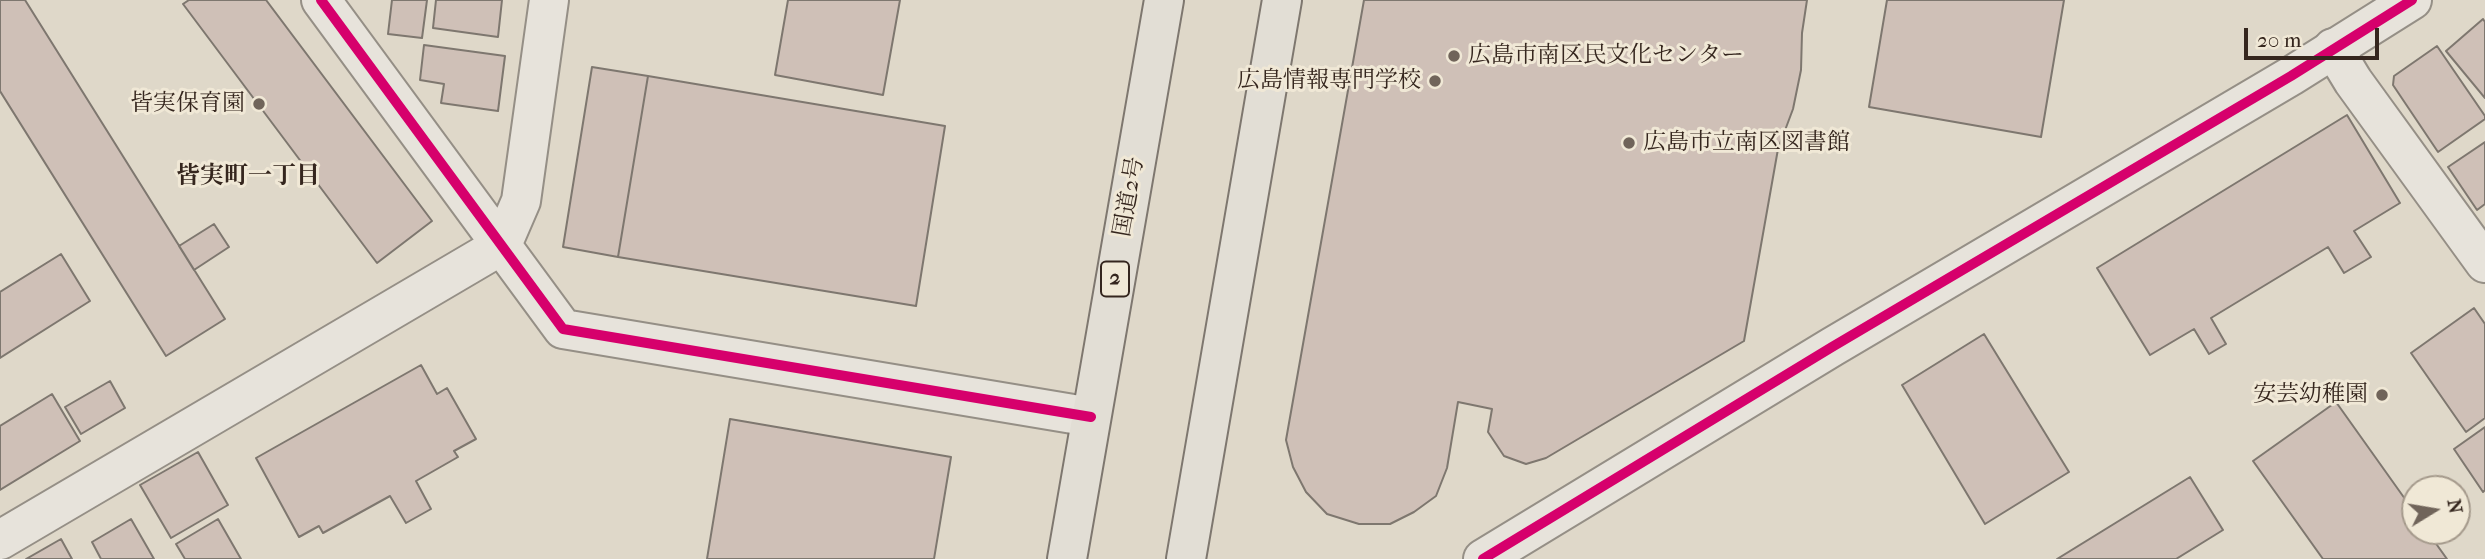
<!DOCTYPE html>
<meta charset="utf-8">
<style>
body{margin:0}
#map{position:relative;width:2485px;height:559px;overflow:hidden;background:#dfd8c9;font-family:"IM FELL French Canon",serif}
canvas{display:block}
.north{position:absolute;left:2401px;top:475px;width:70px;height:70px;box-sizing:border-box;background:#f0e8d6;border:2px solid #a59a8c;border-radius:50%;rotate:79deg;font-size:19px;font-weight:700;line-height:28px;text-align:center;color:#35261e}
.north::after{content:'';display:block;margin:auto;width:24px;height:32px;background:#70645a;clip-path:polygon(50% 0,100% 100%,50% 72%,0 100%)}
.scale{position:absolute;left:2244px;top:28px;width:135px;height:32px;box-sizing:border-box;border:4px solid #35261e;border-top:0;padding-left:9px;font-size:21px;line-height:24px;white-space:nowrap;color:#35261e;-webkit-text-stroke:5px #f0e8d6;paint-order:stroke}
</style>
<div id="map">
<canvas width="2485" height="559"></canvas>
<div class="north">N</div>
<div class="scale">20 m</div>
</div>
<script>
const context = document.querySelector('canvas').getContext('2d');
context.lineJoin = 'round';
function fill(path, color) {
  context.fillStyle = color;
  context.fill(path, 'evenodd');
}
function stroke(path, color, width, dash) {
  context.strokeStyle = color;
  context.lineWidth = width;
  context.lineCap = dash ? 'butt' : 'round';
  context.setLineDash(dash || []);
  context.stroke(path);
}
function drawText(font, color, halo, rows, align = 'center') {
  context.font = font + ' "IM FELL French Canon","Noto Serif JP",serif';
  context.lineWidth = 6;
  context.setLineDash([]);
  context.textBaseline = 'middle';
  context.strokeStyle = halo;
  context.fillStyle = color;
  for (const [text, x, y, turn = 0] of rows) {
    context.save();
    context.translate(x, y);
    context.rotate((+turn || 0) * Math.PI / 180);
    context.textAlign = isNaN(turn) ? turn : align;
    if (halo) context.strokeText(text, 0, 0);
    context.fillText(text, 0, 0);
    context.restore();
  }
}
const building = new Path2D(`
 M 0,0 L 25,0 L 225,319 L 166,356 L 0,91 Z
 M 189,0 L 266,0 L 432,221 L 377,263 L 183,4 Z
 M 392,0 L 427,0 L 422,38 L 388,34 Z
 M 436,0 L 502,0 L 498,37 L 433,28 Z
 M 788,0 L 900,0 L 883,95 L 775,75 Z
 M 1364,0 L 1807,0 L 1802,33 L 1801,70 L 1793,109 L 1778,149 L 1744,341 L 1546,458 L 1526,464 L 1504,456 L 1488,432 L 1492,409 L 1458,402 L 1447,468 L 1436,496 L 1414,512 L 1390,524 L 1359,524 L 1327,514 L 1306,492 L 1293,467 L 1286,440 Z
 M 1887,0 L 2064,0 L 2041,137 L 1869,107 Z
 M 2483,19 L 2485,22 L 2485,98 L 2446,51 Z
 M 424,45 L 505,56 L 498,111 L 441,103 L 444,84 L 420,80 Z
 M 2437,46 L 2485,116 L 2485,119 L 2438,152 L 2393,85 L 2394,76 Z
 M 592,67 L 648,76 L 618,257 L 563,247 Z
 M 648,76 L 945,126 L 916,306 L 618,257 Z
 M 2347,115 L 2400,203 L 2354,231 L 2371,257 L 2344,273 L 2328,247 L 2211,318 L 2226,344 L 2209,354 L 2194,329 L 2150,355 L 2097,268 Z
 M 2485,142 L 2485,204 L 2477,210 L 2448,167 Z
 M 214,224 L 229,247 L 194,270 L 179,246 Z
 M 61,254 L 90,301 L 0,358 L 0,292 Z
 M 2474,308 L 2485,324 L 2485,418 L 2466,432 L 2411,353 Z
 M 1984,334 L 2069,472 L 1985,524 L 1902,385 Z
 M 421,365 L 437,394 L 447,388 L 476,439 L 454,451 L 458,457 L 416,481 L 431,509 L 406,523 L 390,496 L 323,533 L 319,526 L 299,537 L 256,458 Z
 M 110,381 L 125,408 L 81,434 L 65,407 Z
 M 52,394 L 80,441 L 0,490 L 0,426 Z
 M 2336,402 L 2415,513 L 2415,531 L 2427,531 L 2447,559 L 2323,559 L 2253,461 Z
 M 730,419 L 951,457 L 934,559 L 707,559 Z
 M 2485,427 L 2485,490 L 2483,492 L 2454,449 Z
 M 198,452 L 228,505 L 171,538 L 140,485 Z
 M 2190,477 L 2223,530 L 2176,559 L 2057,559 Z
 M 131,519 L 154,559 L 101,559 L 92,542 Z
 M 218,519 L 241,559 L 185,559 L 176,544 Z
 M 61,539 L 72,559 L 26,559 Z`);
const minor = new Path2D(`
 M 321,0 L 563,329 L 1091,417
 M 2333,48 L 2353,81 L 2485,263
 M 0,540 L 502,245 L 521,201 L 549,0`);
const tertiary = new Path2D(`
 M 1483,559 L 1832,347 L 2291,76 L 2412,0`);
const trunk = new Path2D(`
 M 1067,559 L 1164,0
 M 1186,559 L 1282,0`);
const cycleway = new Path2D(`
 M 321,0 L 563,329 L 1091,417
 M 1483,559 L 1832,347 L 2291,76 L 2412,0`);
const markers = [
 [1454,56,7,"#70645a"],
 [1435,81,7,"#70645a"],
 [259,104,7,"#70645a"],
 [1629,143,7,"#70645a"],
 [2382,395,7,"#70645a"]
];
const shields = [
 [1115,279,28]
];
const shieldNames = [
 ["2",1115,279]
];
const poiNames = [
 ["広島市南区民文化センター",1468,56,"left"],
 ["広島情報専門学校",1421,81],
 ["皆実保育園",245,104],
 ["広島市立南区図書館",1643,143,"left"],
 ["安芸幼稚園",2368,395]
];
const streetNames = [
 ["国道2号",1130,197,-80]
];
const neighbourhoodNames = [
 ["皆実町一丁目",248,177]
];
fill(building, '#cfc0b7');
stroke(building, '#7e776f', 2);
stroke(minor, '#958f86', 42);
stroke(tertiary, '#958f86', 42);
stroke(trunk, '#7e776f', 42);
stroke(minor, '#e7e3db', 38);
stroke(tertiary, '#e7e3db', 38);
stroke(trunk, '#e2ded5', 38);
stroke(cycleway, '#d6006c', 10);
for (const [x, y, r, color] of markers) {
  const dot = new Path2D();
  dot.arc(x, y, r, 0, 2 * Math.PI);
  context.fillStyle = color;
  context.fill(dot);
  stroke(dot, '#f0e8d6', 2.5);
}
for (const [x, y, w] of shields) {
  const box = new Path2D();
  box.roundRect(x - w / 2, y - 17.5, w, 35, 5);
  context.fillStyle = '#f0e8d6';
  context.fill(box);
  stroke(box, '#35261e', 2);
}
drawText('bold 21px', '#35261e', null, shieldNames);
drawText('23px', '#35261e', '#f0e8d6', poiNames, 'right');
drawText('23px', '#35261e', '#f0e8d6', streetNames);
drawText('bold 24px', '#35261e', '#f0e8d6', neighbourhoodNames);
</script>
